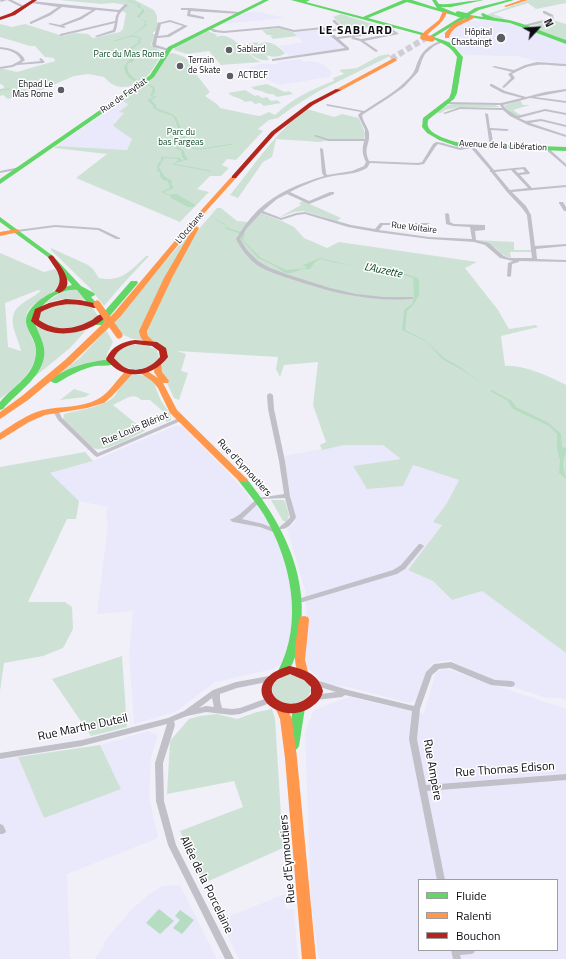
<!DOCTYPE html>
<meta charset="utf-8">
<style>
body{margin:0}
#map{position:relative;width:566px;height:959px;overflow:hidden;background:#f1f0f8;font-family:"Titillium Web",sans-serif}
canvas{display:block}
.legend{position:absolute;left:418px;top:879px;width:140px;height:72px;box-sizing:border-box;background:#fff;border:1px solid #9e9ea1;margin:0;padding:5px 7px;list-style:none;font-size:12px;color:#0d0c14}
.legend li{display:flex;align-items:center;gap:8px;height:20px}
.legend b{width:20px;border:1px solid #9e9ea1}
.north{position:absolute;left:518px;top:8px;width:40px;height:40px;-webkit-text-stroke:3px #fff;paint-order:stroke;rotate:64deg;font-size:11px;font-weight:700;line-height:16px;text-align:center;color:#0d0c14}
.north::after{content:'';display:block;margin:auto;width:14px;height:18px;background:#0d0c14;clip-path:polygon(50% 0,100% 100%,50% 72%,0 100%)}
</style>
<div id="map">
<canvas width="566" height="959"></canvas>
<ul class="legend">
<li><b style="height:5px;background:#63d668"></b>Fluide</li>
<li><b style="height:5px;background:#ff974d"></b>Ralenti</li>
<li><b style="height:5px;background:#b3261e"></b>Bouchon</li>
</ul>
<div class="north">N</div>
</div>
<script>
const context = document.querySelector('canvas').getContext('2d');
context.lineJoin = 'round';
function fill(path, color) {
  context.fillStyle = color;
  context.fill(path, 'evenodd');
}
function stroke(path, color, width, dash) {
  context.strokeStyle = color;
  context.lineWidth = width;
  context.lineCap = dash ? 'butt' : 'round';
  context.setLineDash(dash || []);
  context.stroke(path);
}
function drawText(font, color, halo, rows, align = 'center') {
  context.font = font + ' "Titillium Web",sans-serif';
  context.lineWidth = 3;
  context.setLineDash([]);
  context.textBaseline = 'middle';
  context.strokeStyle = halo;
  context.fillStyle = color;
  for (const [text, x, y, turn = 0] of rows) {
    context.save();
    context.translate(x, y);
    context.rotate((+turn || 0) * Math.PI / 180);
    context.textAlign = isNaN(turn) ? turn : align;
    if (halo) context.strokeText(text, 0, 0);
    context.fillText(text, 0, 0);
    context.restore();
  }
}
const built = new Path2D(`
 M 247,12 L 260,12 L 285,18 L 222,24 Z
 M 498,20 L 566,43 L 566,64 L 537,61 L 516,56 L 463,55 L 453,42 L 449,33 L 465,21 Z
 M 322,29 L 345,48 L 290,56 L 279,46 L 303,42 L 293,32 Z
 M 301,59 L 304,62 L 312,61 L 323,64 L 333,73 L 328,77 L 280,85 L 256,75 L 249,67 L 254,67 L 259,64 L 277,64 L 278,62 Z
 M 121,101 L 130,103 L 120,112 L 124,112 L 122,116 L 114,122 L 116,128 L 132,139 L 127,150 L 57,146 Z
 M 175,426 L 182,426 L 225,469 L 248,495 L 249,499 L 260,505 L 284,554 L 294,594 L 293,627 L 282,663 L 273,669 L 215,682 L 175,712 L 134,724 L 129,653 L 133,611 L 97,614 L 108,522 L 106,521 L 107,507 L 79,501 L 50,473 L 93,461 Z
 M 344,445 L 383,445 L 402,459 L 353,466 L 367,489 L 413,465 L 459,480 L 447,503 L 434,521 L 442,525 L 408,570 L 433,581 L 452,600 L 482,591 L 566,653 L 566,699 L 543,697 L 493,680 L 450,660 L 433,663 L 428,669 L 417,699 L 409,703 L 348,687 L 324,684 L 305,665 L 307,621 L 305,590 L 287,529 L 295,523 L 284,456 Z
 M 447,669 L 566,709 L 566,959 L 319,959 L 311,902 L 305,732 L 314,710 L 349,697 L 424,714 L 436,671 ZM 419,880 L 557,880 L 557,950 L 419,950 Z
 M 148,731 L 158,735 L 151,757 L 149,796 L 158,838 L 67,874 L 70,959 L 0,959 L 0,760 L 18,757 L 44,817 L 121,789 L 100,745 Z
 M 180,885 L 217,959 L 95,959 L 104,946 L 103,943 L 132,909 L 147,896 L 162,886 Z
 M 285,894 L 285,909 L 294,909 L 298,959 L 239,959 L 220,920 Z`);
const green = new Path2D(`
 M 59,0 L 135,0 L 154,10 L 157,16 L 157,22 L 159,22 L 156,31 L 153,32 L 153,34 L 155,34 L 151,45 L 163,52 C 152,70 145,87 122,87 C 115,87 108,82 104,77 L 88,74 L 74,76 L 39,91 L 37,90 L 8,99 L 3,95 L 0,96 L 0,89 L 4,88 L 3,85 L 0,84 L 0,69 L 5,69 L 17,72 L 55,61 L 54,58 L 45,57 L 35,46 L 30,46 L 0,37 L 0,24 L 12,27 L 25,24 L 63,36 L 75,33 L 88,34 L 93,38 L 120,32 L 123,29 L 126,13 L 122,11 L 127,5 L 113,3 L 101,4 Z
 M 529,0 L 566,0 L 566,3 L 536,9 L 528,3 L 493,14 L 504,18 L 502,19 L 486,15 Z
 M 341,14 L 379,26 L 347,30 L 333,17 Z
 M 553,20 L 566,24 L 566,41 L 528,27 Z
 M 281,28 L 293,32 L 297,36 L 273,39 L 270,36 L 273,35 L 267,35 L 262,30 Z
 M 208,31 L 217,35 L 216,37 C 234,30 245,56 261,62 L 221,65 L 209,51 L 187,54 L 174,50 L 175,47 Z
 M 258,42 L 257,47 L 264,54 L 257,45 C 269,38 277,45 285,53 C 280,58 272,57 266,55 L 269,60 C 257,62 249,54 243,45 L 246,44 Z
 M 173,53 C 185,56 190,60 196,71 L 195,73 L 210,92 L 205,96 L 217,104 L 220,108 L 253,115 L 260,116 L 269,112 L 275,115 C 292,99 312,89 334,81 L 333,78 L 344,74 L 339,70 L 357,68 L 379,56 L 389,54 L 390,56 L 319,91 L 293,107 L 278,118 L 269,120 L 258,129 L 263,131 L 236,160 L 227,159 L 222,165 L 229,168 L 221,176 L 210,176 L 197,189 L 209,192 L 180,222 L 76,178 L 107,154 L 54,148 L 57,146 L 127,150 L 132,139 L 116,128 L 113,125 L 124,113 L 119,112 L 129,104 L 121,101 L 153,78 L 167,54 Z
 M 267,84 L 285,92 L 289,91 L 293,94 L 277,97 L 273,94 C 266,95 261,89 255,90 L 251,87 Z
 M 245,90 L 255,96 L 258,95 L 262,98 L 267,97 L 271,101 L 277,100 L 281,103 L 264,106 L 260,103 L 255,104 L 251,101 L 245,102 C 240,97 233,98 228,93 Z
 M 520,100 L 523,105 L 530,105 L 513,110 L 522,116 L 518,117 L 504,108 L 505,105 Z
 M 461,103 L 495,105 L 500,107 L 461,107 L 445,110 L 441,113 L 436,113 L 447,105 Z
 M 307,109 L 334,117 L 342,114 L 359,118 L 365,133 L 364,139 L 334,139 L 319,142 L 276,139 L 272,157 L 263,162 L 238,198 L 230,195 C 254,166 276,131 307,109 Z
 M 303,201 L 341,218 L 337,221 L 303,211 L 294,212 L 278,218 L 301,205 L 299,203 Z
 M 217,208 L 221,208 L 237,221 L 248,222 L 260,213 L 282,221 L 294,227 L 304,238 L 327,248 L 339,242 L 477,262 L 465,268 L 498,310 L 509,329 L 536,325 L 538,327 L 501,336 L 505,366 C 522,364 551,377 566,385 L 566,653 L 482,591 L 452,600 L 433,581 L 408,570 L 442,525 L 433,522 L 447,503 L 459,480 L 413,465 L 403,486 L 367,489 L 353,466 L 401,459 L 383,445 L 344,445 L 322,450 L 320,445 L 326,442 L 313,405 L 318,362 L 284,365 L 280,377 L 276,369 L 278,357 L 177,351 L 186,354 L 181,371 L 188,373 L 179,400 L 174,398 L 160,368 L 168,355 L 149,340 L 147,327 L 193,236 Z
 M 192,230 L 143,340 C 127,339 123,336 113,323 Z
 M 476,240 L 514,242 L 514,250 L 532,250 L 532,252 L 510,252 L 511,258 C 503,256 501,252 494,247 C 489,244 482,242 476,240 Z
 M 51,248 L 88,265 L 93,269 L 99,278 C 121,283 131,270 146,256 L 149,256 L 121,286 L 104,306 L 89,287 L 51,250 Z
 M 0,253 L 44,272 L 55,269 L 62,279 C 56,297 33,299 27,313 C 25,320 28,327 30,334 C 32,339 36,346 36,351 C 36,371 15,388 0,399 ZM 38,290 L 41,291 C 34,297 26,300 19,306 C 5,319 18,336 21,351 L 8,347 L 5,303 Z
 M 78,289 L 89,301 C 71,297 56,298 40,306 L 64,291 Z
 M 77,302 L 92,307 L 98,316 C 78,330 61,336 40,321 L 39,314 L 47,307 Z
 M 36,325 C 52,339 70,331 89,327 L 70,348 L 32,379 L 40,338 Z
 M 106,330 L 113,342 L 107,354 L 107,361 L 51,380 L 80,358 Z
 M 132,345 C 142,344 149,345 157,350 L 159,358 C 142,384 88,358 132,345 Z
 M 135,374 L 145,376 L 153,381 L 161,401 L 170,414 L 171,420 L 167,422 L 164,419 L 167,415 L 150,400 L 141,400 C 133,391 123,401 113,405 L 145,431 C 132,437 105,453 93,448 L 63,420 L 64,414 C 79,410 97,408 110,400 C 123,392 115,378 135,374 Z
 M 74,389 L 90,394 L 85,397 L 60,400 Z
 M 85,452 L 93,461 L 50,473 L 79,501 L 76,519 L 67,519 L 28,602 L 65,602 L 72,607 L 73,629 L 63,648 L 43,656 L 4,663 L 0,691 L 0,467 Z
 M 271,500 L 283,500 L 285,501 L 289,515 L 287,522 L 283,521 Z
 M 122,656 L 127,727 L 91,736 L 52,679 Z
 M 293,673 L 308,681 L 311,691 C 302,712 266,705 273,683 L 286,674 Z
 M 272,709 L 275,719 L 283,848 L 202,884 L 180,831 L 243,807 L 234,781 L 167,794 L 170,741 L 189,719 L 200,716 L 217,714 L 237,719 L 257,712 Z
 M 100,745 L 121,789 L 44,818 L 18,757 Z`);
const water = new Path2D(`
 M 126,0 L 131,1 L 140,5 L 140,7 L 144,9 L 144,12 L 139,18 L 147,21 L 145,23 L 147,25 L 133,35 L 142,38 L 140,40 L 141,42 L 132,49 L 138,52 L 133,62 L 128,63 L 127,66 C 128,75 135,79 140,82 C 131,81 125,76 124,67 L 134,53 L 130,48 L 139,42 L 137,40 L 140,39 L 139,38 L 131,36 L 144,26 L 145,21 L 137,17 L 143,9 L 137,7 L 138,5 Z
 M 147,84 C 152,85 155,86 155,92 L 152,95 L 157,97 L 151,100 L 156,105 L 156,108 L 172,114 L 176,117 L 187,142 L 178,147 L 184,151 L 185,155 L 188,159 L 183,161 L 178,162 L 178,159 L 164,158 L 159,167 L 164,176 L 172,181 L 171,185 L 174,187 L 170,190 L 163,192 L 186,201 L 185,202 L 161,192 L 170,188 L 168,181 L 163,180 L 160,176 L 160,173 L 157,170 L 158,163 L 161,161 L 161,157 L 181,158 L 181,161 L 184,159 L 182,157 L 181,151 L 175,148 L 185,142 C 179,134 178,125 173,116 L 158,111 L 152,107 L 154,106 L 147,100 L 154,97 L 150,96 L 153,89 Z
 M 211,216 L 223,223 L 230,229 L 245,233 L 243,240 L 261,258 L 286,270 L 307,268 L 303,265 L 320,258 L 349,265 L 406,274 L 418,278 L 419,282 L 419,295 L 414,304 L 407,311 L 405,330 L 425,340 L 444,358 L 460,367 L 489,389 L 464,371 L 442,359 L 427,342 L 402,330 L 404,310 L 412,304 L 414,297 L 413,278 C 384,267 350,268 321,259 L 315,262 L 310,269 L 302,269 L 291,273 L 285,273 L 275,266 L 258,258 L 241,239 L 242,234 L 226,229 L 227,227 Z
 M 492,390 L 512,401 L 516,407 L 547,422 L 561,434 L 562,447 L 566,448 C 566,455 563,459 563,465 C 563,470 566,474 566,479 L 559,473 L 560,460 L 557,449 L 557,434 L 549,426 L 517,411 L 512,408 L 508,401 L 490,391 Z
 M 159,909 L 174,921 L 160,934 L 146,923 Z
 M 180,910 L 194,920 L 182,934 L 173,928 L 180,920 L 175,916 Z`);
const stream = new Path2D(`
 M 114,41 L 132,36
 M 0,90 L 10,89
 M 178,146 L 201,149 L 233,144
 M 178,161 L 173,164 L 210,171`);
const river = new Path2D(`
 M 171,194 L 177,194 L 195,205 L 194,207 L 188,207 L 171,198 Z`);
const highwayTunnel = new Path2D(`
 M 391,59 L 429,36`);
const street = new Path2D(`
 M 0,0 L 7,0 L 1,2 Z
 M 7,0 L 12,0 L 26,7 L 23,8 Z
 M 31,1 L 119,10 L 125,4 L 128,5 C 125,8 121,11 119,15 C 117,21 118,26 115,32 L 97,37 L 95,36 L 113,30 L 115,23 L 61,36 L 60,36 L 60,34 L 115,21 L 116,16 L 118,12 L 96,10 L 82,19 L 63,26 L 66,27 L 64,28 L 48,24 L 50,23 L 60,25 L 80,17 L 92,10 L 62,7 L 51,15 L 31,24 L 30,24 L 30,22 L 49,13 L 58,7 L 32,3 L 31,3 Z
 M 181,8 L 190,8 L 240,12 L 242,13 L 240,14 L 191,11 L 190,14 L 204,17 L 204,19 L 203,19 L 187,16 L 188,10 L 181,10 Z
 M 543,11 L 545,11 L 553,15 L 554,20 L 524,27 L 524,25 L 551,18 L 551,17 L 543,13 Z
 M 170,20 L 188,26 L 169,37 L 157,38 L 156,45 L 169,49 L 169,51 L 153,47 L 152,44 L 158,23 ZM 170,22 L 183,26 L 167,35 L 158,36 L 161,24 Z
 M 333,20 L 335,20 L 344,29 L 330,32 L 337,37 L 378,32 L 394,26 L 396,27 L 392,29 L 399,34 L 364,41 L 377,50 L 378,51 L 376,52 L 360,41 L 352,39 L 351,38 L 353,37 L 339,39 L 349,48 L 349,50 L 273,61 L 272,61 L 272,59 L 345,48 L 322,29 L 294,32 L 279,28 L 224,33 L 214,32 L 207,28 L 209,27 L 216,30 L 224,31 L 279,26 L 294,30 L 323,27 L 328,30 L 340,28 L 333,22 ZM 389,30 L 394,33 L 361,39 L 353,37 L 379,34 Z
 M 442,40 L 445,41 L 434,46 L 425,54 L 422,60 L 418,72 L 404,87 L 390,97 L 362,115 C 363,122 368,127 369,133 C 370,146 363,147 369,161 L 418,163 L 422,162 L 433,144 L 436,142 C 443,142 450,146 458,147 C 464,148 468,145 473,145 L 494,170 L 525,167 L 530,173 L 529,174 L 520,175 L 532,188 L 566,185 L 566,187 L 512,192 L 526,206 L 531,215 L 535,246 L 566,244 L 566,246 L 536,249 L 537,259 L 566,260 L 566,262 L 519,261 L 519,262 L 512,264 L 511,276 L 509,277 L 507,276 L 508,263 L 513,261 L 500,258 L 485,245 L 474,242 L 429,239 L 376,232 L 348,227 L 305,214 L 297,215 L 281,220 L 261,213 L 247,228 L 240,239 L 247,250 L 258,261 L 270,268 L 289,275 L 330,288 L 356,294 L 384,297 L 412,297 L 414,298 L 412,299 C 371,302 332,293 294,280 C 282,276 268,272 257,265 C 248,258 241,249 236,239 C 242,229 250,218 258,210 C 276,193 300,183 324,176 L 322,173 L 320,148 L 323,149 L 326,173 L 327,175 L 352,171 L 364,166 L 366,162 C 362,154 362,150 364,141 L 328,141 L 314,136 L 316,135 L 328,139 L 365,139 L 365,130 L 358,115 L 361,112 L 328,106 L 326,105 L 327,104 L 364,111 C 379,101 396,92 409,78 C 416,71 415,67 419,59 C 423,49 432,44 442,40 ZM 438,144 L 460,150 L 471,148 L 490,170 L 490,172 L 491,172 L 507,192 L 522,208 L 527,215 L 532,258 L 509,258 L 504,256 L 489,243 L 476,240 L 475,231 L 485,230 L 485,225 L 454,224 L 450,222 L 449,214 L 447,213 L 445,214 L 446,224 L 453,226 L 470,227 L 472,239 L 429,237 L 379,230 L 383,225 L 390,225 L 390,223 L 380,223 L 375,229 L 351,225 L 305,212 L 296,213 L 281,218 L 263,211 L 277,199 L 287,194 L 309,204 L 334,194 L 334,192 L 330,192 L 309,201 L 290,192 C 302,186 315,180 328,177 C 341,174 355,175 367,168 L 370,163 L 418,165 L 424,164 L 436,146 ZM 523,169 L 525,172 L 518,173 L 515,170 ZM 511,170 L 528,188 L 510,190 L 495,172 Z
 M 0,47 C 10,48 20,50 25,60 L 21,63 L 41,61 L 39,59 L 41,58 L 45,62 L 43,63 L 17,65 L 13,67 L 0,69 L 0,67 L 12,65 L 21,60 C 17,52 9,50 0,49 Z
 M 537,62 L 566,64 L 566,66 C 541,65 535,61 512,74 L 515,78 L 504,88 L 502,87 L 511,78 L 508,74 L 512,72 L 492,67 L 494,66 L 514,70 L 525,65 Z
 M 490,84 L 492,84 L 505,91 L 526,97 L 545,92 L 566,89 L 566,91 L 535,97 L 566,101 L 566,103 L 530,98 L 503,105 L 506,109 L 517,116 L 545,109 L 566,113 L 566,115 L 545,111 L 519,118 L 526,121 L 541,119 L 566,125 L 566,127 L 541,121 L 530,123 L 566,135 L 566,137 L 528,125 L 510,116 L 503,110 L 460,109 L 445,114 L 443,113 L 460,107 L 502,108 L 500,105 L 445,104 L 445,102 L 446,102 L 501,103 L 522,98 L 503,93 L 490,86 Z
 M 485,113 L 488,114 L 490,128 L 507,129 L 509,130 L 507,131 L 491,130 L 494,147 L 492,148 L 490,147 Z
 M 545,147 L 547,147 L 566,164 L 566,167 L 545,149 Z
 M 20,167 L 21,167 L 21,169 L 0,173 L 0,171 Z
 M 559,202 L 563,202 L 566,207 L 566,211 L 564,211 L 559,203 Z
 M 410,223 L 428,223 L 430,224 L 428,225 L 410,225 Z
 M 55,225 L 99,228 L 120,238 L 120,239 L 116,239 L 98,230 L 55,227 L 17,232 L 15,231 L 17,230 Z
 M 270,393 L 273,395 L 274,409 L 285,461 L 290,496 L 296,517 C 293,523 287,530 280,529 L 279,528 C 282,524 287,522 290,517 L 285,498 L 263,499 L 242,519 L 263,524 L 278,530 L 279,531 L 276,533 L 260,527 L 233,522 L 230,520 L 231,519 L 234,518 L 240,514 L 258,498 L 284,494 L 279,461 L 268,409 L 267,395 Z
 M 56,409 L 58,410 L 62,418 L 98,453 L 179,418 L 181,417 L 184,419 L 183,420 L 97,457 L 95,456 L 58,420 L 53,411 Z
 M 419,544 L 421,544 L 424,546 L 405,569 L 397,574 L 303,602 L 301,602 L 300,600 L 301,598 L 393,570 L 401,565 Z
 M 451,662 L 495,680 L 511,681 L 514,682 L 515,684 L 514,686 L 511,687 L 491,685 L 450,668 L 439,669 L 432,675 L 420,709 L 417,739 L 426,785 L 566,774 L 566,780 L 427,791 L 445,880 L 437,880 L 409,739 L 412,711 L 345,695 L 342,697 L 316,700 L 313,699 L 312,697 L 313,695 L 336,692 L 313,685 L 312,683 L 313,681 L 316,680 L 348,690 L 414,706 L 426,672 L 434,664 Z
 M 269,676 L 272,677 L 273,679 L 272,681 L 237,688 L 220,694 L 220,700 L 222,708 L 232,709 L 240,708 L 270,697 L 273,698 L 274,700 L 273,702 L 240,714 L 232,715 L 206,712 L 187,716 L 174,721 L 175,725 L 163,763 L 164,801 L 176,845 L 234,959 L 225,959 L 168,845 L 156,801 L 155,763 L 167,724 L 82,746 L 0,759 L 0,753 L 82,740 L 168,718 L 184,711 L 213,690 L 236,682 ZM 212,698 L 214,707 L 206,706 L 199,708 Z
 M 0,824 L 3,825 L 6,831 L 5,833 L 2,834 L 0,834 Z
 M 451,950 L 475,950 L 474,953 L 471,954 L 460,955 L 461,959 L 453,959 Z`);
const fast = new Path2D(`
 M 263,0 L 269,0 L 172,49 L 154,77 L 149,81 L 0,184 L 0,179 L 145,79 L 150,75 L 168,47 Z
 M 291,0 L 310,0 L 306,2 L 363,17 L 403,0 L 412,0 L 437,8 L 432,0 L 436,0 L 439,4 C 454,5 469,0 484,0 L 451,7 L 441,7 L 458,14 L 458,16 L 456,16 L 407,2 L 368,18 L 427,34 L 427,36 L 425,36 Z
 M 507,0 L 514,0 L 479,10 L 470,15 L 483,17 L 481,14 L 483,13 C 494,19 501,18 513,21 C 531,26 548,34 566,40 L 566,44 L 510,23 L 467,17 L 434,37 L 451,43 L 463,57 L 457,93 L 454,99 L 428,120 C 428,122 427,124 428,126 C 430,135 452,141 460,143 L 566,147 L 566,151 L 459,147 L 439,140 L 427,133 L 422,127 L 423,118 L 449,98 L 451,93 L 457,57 C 448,42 440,45 430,36 L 475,8 Z
 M 0,217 L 53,256 L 81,286 L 94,293 L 95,295 L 91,297 L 99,306 L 98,308 L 92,308 L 77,290 C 59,288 38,305 34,321 C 37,330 42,338 44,348 C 48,374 17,392 3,409 L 0,410 L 0,402 C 11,388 31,378 35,359 C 40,342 27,334 26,321 C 26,303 58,288 72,285 L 49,258 L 0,222 Z
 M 131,281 L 137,281 L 138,283 L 102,325 L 96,325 L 96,321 Z
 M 104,360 L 112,361 L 116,363 C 111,367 101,365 95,366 C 81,369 69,376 57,383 L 54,383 L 50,381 C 62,369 88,362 104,360 Z
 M 243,477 L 246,478 C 281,521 307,571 301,627 C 300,644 296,659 287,674 L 283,675 L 279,674 L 278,671 C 304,622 291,561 264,515 C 256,502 247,492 238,480 Z
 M 299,704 L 303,705 L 305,708 L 299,746 L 297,749 L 293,751 L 289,749 L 287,746 L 293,708 L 295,705 Z`);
const slow = new Path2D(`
 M 521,0 L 528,0 L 506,7 L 504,6 Z
 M 443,11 L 447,12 C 443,25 432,28 425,38 L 421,38 L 424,32 L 439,20 Z
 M 471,16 L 475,17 C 466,24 452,25 449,38 L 445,38 L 445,33 L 453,24 Z
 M 394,58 L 397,60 L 396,61 L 340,91 L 335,90 Z
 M 232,176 L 237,177 L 199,219 L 120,317 L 71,364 L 28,400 L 0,419 L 0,412 L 22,396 L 65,360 L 114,313 L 195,217 Z
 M 196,226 L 199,228 L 172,278 L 147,331 L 148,336 L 154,342 L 150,344 C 143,343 140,338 139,331 L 164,278 L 193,228 Z
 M 17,229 L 20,231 L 19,232 L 0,236 L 0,232 Z
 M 155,364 L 161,364 L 162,372 L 169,381 L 168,383 L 163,383 L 177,410 L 246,478 L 248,480 L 246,482 L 240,482 L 170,413 L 158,388 L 152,381 L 137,371 L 138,369 L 144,369 L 158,378 L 154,372 Z
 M 128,369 L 134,369 L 135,371 L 112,396 L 104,403 L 87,408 L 45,415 L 29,422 L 0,440 L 0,433 C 14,424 27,414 43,410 C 61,406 81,408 98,399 C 110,393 117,378 128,369 Z
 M 304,616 L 308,617 L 309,620 L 305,660 L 308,672 L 307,675 L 303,676 L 299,675 C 291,659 297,637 299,620 L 300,617 Z
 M 281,703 L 285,704 L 292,719 L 297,758 L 316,959 L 302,959 L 285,758 L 280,719 L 275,707 L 277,704 Z`);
const jam = new Path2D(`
 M 32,0 L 37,0 L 15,15 L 0,20 L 0,17 L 11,13 Z
 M 336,89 L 341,90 L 313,105 L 275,134 L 236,178 L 232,178 L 232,176 L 271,132 L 309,103 Z
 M 51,255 L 53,256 C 60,265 78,286 59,293 L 55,291 C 66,278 55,269 48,257 Z
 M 66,299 L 80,300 L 98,304 L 99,306 L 95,308 C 75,303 60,302 41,312 L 39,320 C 57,332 73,330 92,320 C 96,317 100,313 106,314 L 107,316 C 89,335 50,341 31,321 L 35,309 L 49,303 Z
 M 135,340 L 157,342 L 166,348 L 168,357 C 157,372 137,379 120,371 C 115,369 111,364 107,361 L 106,359 C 112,346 122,342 135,340 ZM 135,344 L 152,346 L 159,351 L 160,357 C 152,367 137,374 124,367 C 121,365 117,361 114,358 C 118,349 126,346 135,344 Z
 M 289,666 C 304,669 319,674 323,691 C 321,700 316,704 308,709 C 275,727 233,683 289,666 ZM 290,674 L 304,680 L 311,687 L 311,694 C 291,717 258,694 278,679 C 282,677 286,676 290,674 Z`);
const fastBridge = new Path2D(`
 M 458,14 L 467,16`);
const slowBridgeFar1 = new Path2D(`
 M 423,37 L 432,39`);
const slowBridge = new Path2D(`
 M 97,304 L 119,335`);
const markers = [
 [501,38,5,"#5d5c64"],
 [229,50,4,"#5d5c64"],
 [180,66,4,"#5d5c64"],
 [230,76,4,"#5d5c64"],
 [61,90,4,"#5d5c64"]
];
const farPoinames = [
 ["Hôpital",492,33,"right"],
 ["Chastaingt",492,43,"right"],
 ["Sablard",237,50],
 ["Terrain",188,61],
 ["de Skate",188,71],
 ["ACTBCF",238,76],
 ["Ehpad Le",53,85,"right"],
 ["Mas Rome",53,95,"right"]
];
const farParknames = [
 ["Parc du Mas Rome",129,55],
 ["Parc du",181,133],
 ["bas Fargeas",181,143]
];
const farStreetnames = [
 ["Rue de Feytiat",124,96,-35],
 ["Avenue de la Libération",503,146,3],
 ["L'Occitane",190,228,-50],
 ["Rue Voltaire",414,228,7]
];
const streetNames = [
 ["Rue Louis Blériot",135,429,-23],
 ["Rue d'Eymoutiers",244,468,47]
];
const waterNames = [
 ["L'Auzette",383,271,12]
];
const farDistrictnames = [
 ["LE SABLARD",356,31]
];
const nearStreetnames = [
 ["Rue Marthe Duteil",83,728,-12],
 ["Rue Ampère",432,770,80],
 ["Rue Thomas Edison",505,770,-4],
 ["Rue d'Eymoutiers",288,859,-95],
 ["Allée de la Porcelaine",206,885,64]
];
fill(built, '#eae8fb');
fill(green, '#cee1d5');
fill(water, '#b6ddc1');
stroke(stream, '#b6ddc1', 1);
fill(river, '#b6ddc1');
stroke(highwayTunnel, '#cfced6', 6, [6, 3]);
fill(street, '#c1c0c9');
fill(fast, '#63d668');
fill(slow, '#ff974d');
fill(jam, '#b3261e');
stroke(fastBridge, '#63d668', 5.5);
stroke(slowBridgeFar1, '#ff974d', 5.5);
stroke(slowBridge, '#ff974d', 7);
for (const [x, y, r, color] of markers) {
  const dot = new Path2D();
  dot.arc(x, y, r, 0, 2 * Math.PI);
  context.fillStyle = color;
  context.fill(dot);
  stroke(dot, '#fff', 1.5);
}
drawText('9px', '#0d0c14', '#fff', farPoinames, 'left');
drawText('9px', '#084a24', '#fff', farParknames);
drawText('9px', '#0d0c14', '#fff', farStreetnames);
drawText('10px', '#0d0c14', '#fff', streetNames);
drawText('italic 11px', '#00431d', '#fff', waterNames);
context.letterSpacing = '1px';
drawText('bold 12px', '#0d0c14', '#fff', farDistrictnames);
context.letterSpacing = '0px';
drawText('12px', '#0d0c14', '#fff', nearStreetnames);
</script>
